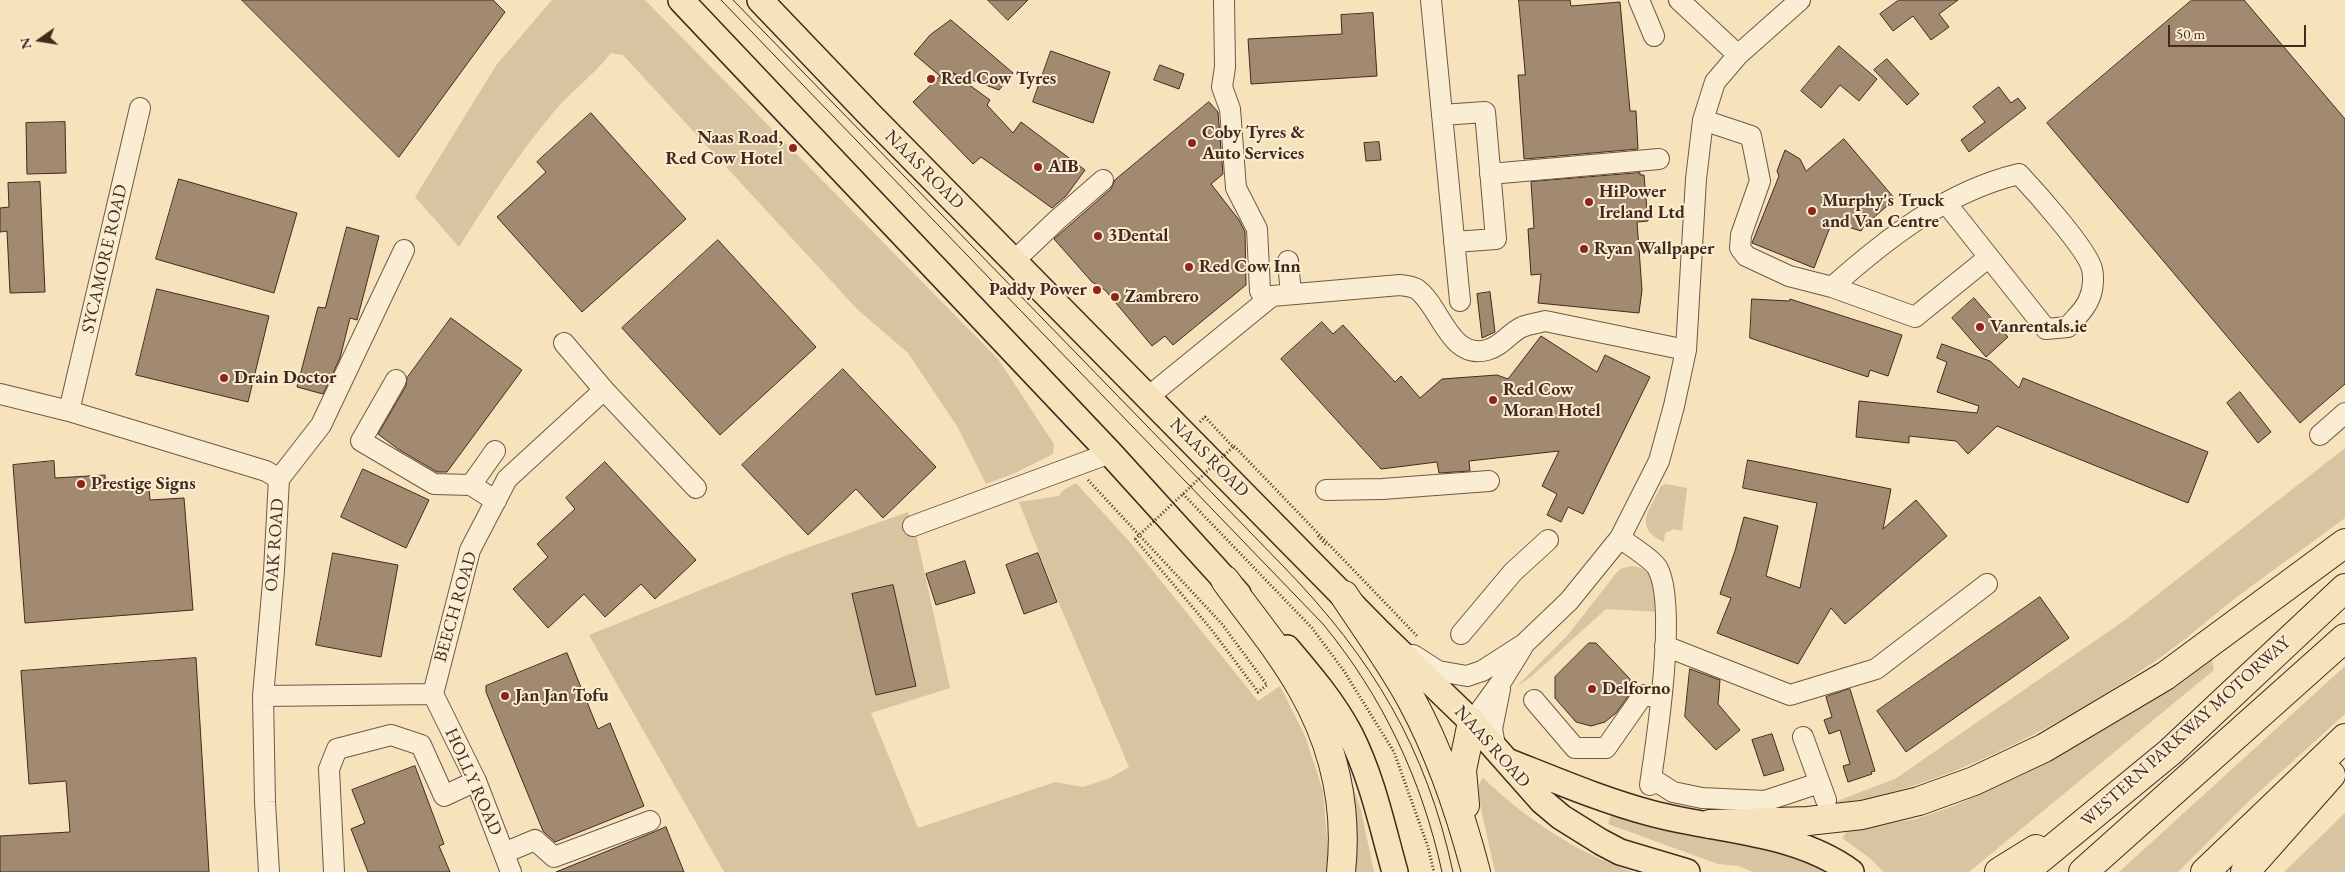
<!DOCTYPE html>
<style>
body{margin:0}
#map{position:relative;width:2345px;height:872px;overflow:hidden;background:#f7e3bb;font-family:"EB Garamond",serif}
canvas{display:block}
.north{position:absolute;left:15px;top:15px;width:50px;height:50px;-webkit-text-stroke:4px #faedd3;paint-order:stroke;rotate:257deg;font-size:14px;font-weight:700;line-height:20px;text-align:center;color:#432a1f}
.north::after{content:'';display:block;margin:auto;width:18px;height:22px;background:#432a1f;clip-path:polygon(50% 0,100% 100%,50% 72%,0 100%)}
.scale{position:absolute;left:2168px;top:25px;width:138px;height:22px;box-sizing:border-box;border:2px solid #432a1f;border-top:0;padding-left:6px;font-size:15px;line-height:18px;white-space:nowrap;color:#432a1f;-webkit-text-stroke:4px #faedd3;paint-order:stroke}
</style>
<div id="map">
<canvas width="2345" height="872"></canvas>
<div class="north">N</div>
<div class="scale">50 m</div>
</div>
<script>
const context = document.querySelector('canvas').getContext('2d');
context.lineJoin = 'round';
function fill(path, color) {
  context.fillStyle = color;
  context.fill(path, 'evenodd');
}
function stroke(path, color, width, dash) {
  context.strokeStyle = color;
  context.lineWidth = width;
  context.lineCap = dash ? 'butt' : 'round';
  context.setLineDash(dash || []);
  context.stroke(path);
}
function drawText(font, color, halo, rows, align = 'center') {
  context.font = font + ' "EB Garamond",serif';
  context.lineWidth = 4;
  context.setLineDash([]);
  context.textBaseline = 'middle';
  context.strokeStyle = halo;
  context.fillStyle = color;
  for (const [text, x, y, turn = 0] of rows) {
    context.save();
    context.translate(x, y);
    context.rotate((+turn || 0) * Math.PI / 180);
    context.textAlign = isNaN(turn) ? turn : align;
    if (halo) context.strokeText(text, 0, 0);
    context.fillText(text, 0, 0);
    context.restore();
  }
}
const green = new Path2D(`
 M 552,0 L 645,0 L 998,359 L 1054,444 L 1053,454 L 1015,473 L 986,484 L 957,426 L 908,353 L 857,309 L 623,55 L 611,53 C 593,76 570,92 552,114 C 517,156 488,201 459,247 L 415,197 L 497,64 Z
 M 2345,448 L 2345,518 C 2306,547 2267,574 2229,603 C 2201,626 2173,650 2142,670 C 2049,732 1940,788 1829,807 L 1829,804 L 1895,779 L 2125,620 Z
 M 1076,483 L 1128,540 L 1258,701 L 1280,686 L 1305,736 L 1323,791 L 1329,861 L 1326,872 L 724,872 L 589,635 L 790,554 L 908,512 L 916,534 L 950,688 L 871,713 L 918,828 L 1055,782 L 1083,787 L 1110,778 L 1129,767 L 1058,601 L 1019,502 L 1059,496 L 1062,491 Z
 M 1666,484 L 1687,488 L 1682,531 L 1674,529 L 1665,533 L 1664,542 C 1632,528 1650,509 1661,486 Z
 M 1631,566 C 1657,567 1658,592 1659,612 L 1606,609 L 1532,676 L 1516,687 L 1567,636 L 1614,576 L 1620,569 Z
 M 2212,660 L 2214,670 L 1969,872 L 1883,872 L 1871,859 L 1842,838 L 1848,830 L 1916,819 L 1954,806 L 2018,777 L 2069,749 L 2200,662 Z
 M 2345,666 L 2345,714 L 2250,800 L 2178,872 L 2119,872 Z
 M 1344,760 L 1361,810 L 1374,872 L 1350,872 Z
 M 1483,778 C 1526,819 1577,853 1633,872 L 1495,872 L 1479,800 L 1479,784 Z
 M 2345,813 L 2345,872 L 2284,872 Z
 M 1611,815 L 1660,830 L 1793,853 L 1834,872 L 1753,872 L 1739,866 L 1718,864 L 1608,824 Z`);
const building = new Path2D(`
 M 242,0 L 493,0 L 505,12 L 399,157 Z
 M 988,0 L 1028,0 L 1008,20 Z
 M 1519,0 L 1570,0 L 1571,6 L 1620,2 L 1630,111 L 1636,111 L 1638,149 L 1524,159 L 1518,75 L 1525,75 Z
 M 1899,0 L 1958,0 L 1939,14 L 1949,27 L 1931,40 L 1913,16 L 1893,31 L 1880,14 Z
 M 2192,0 L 2244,0 L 2345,119 L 2345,384 L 2300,423 L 2047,123 Z
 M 1373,13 L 1377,76 L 1251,84 L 1248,39 L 1342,34 L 1341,15 Z
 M 951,20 L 1013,73 L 999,90 L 953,73 L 990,100 L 987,105 L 1013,133 L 1021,122 L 1085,170 L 1066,196 L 1052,208 L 981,157 L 973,164 L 913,102 L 940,76 L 914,54 L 930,35 Z
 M 1839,46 L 1877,79 L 1859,101 L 1840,85 L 1821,108 L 1801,91 Z
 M 1051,51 L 1110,72 L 1093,123 L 1033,102 Z
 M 1887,59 L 1919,94 L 1907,105 L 1874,70 Z
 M 1160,65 L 1184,74 L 1179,89 L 1154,80 Z
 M 1999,87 L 2011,103 L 2018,98 L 2026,108 L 1969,152 L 1961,140 L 1985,122 L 1973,107 Z
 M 1209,102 L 1218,112 L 1223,174 L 1211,184 L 1239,220 L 1245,232 L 1246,285 L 1173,345 L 1165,336 L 1152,346 L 1105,290 L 1092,282 L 1054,239 L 1111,189 L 1115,180 Z
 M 591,113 L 686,219 L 582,312 L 497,217 L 546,172 L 537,162 Z
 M 65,122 L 66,173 L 27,174 L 26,123 Z
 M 1844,139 L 1895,199 L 1864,226 L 1861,231 L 1832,222 L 1814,268 L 1752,243 L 1779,176 L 1777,171 L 1785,150 L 1800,159 L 1806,171 Z
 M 1379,142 L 1381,160 L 1366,161 L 1364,143 Z
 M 1640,173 L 1640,175 L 1644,175 L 1648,221 L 1637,222 L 1642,290 L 1639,313 L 1538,303 L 1541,274 L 1531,275 L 1528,229 L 1534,228 L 1531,182 Z
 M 179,179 L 297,213 L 274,293 L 156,259 Z
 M 40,182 L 45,292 L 10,293 L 7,231 L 0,232 L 0,208 L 9,207 L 8,183 Z
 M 347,227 L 379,236 L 357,320 L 350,318 L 340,358 L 323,394 L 297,387 L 318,307 L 325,308 Z
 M 718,240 L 816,347 L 720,435 L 622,328 Z
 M 157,289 L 269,316 L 248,402 L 136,375 Z
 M 1490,292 L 1495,332 L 1482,338 L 1477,294 Z
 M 1974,298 L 2008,337 L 1986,357 L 1952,318 Z
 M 1752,299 L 1789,301 L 1790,299 L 1902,335 L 1888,376 L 1870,370 L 1868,377 L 1750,338 Z
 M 451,318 L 522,370 L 447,472 L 437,472 L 398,449 L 378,434 L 406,386 L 407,378 Z
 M 1322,322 L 1333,334 L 1343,325 L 1395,382 L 1401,376 L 1420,398 L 1442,379 L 1497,375 L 1508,379 L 1541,336 L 1597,372 L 1605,355 L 1650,377 L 1583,514 L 1568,507 L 1561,522 L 1547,515 L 1557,494 L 1542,486 L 1559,451 L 1469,461 L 1470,471 L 1439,473 L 1437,462 L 1381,469 L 1281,359 Z
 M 1942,344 L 1990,361 L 2019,388 L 2023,378 L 2208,452 L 2188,503 L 1997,426 L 1968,454 L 1956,441 L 1909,436 L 1909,443 L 1856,437 L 1859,401 L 1977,413 L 1979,406 L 1937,392 L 1947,362 L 1937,358 Z
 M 843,369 L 936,467 L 883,518 L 856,489 L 808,535 L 742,465 Z
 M 2240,392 L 2271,432 L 2258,443 L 2227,403 Z
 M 1748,460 L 1891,489 L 1883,529 L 1916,500 L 1947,536 L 1845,624 L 1831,608 L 1798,664 L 1717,633 L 1731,598 L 1720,594 L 1735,551 L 1744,517 L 1778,526 L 1766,576 L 1800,588 L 1817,503 L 1743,488 Z
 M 54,461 L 55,478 L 105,475 L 106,490 L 149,487 L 150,500 L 184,498 L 193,610 L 25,623 L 13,465 Z
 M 605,462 L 696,560 L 655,599 L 641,584 L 605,617 L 584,594 L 548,628 L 513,589 L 548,557 L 537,544 L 575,509 L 566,498 Z
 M 363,469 L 429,500 L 406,548 L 341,517 Z
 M 333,553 L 398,565 L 381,657 L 316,645 Z
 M 1038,553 L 1057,602 L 1024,614 L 1006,565 Z
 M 965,561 L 975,593 L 936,605 L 926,574 Z
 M 893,585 L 916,686 L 876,695 L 852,594 Z
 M 2040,597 L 2069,638 L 1906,752 L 1877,711 Z
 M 1589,643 L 1596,643 L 1630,679 L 1629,695 L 1616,713 L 1605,722 L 1591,726 L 1576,722 L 1555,698 L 1555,677 Z
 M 567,653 L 598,729 L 610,723 L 644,806 L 555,842 L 543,831 L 486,692 L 486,686 Z
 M 196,658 L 209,872 L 0,872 L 0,836 L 70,832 L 66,781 L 29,784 L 21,671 Z
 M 1690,669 L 1720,680 L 1718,704 L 1740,730 L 1716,750 L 1685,717 Z
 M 1850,689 L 1875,771 L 1871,772 L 1872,774 L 1848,782 L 1843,766 L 1850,764 L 1840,730 L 1829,734 L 1824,720 L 1832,717 L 1826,697 Z
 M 1772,734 L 1784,770 L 1764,776 L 1752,740 Z
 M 415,766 L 444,844 L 439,846 L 450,872 L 368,872 L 351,829 L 365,823 L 352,790 Z
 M 666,827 L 684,872 L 556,872 L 654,832 Z`);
const path = new Path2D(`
 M 1200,422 L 1205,417 L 1234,448
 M 1234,446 L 1418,637
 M 1088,480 L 1222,624 L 1267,685 L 1258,692 L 1211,629 L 1135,539
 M 1183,494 L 1312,628 L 1344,671 L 1394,752 L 1428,847 L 1434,872
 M 1318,536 L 1327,546`);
const minor = new Path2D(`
 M 1224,0 L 1225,67 L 1222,87 L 1230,109 L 1236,188 L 1257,229 L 1260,291 L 1266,299
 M 1431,0 L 1460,301
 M 1639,0 L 1654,36
 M 1679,0 L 1738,55
 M 1442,115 L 1485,112 L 1496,239 L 1454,242
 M 1703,120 L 1751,136 L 1760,181 L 1741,235 L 1740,248 L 1746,256 L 1789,276 L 1832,287 C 1886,239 1947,191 2019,174 C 2034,190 2088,250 2092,269 C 2094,278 2093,291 2089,299 C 2086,309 2074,319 2068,327 L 2046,329 L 1946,203
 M 1490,174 L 1659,159
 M 1014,261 L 1057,220 L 1103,180
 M 1288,261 L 1291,294
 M 1832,287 L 1915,317 L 1989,257
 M 564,343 L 604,390 L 696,488
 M 396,380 L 361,441 L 434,484 L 471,485
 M 0,394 L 69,411 L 266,471 L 279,479
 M 1148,397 L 1272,296 L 1400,285 C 1407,286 1413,286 1418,290 C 1441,308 1450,360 1487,350 C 1502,346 1509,333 1522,327 C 1529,324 1538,323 1545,321 L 1686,350
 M 69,411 L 140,108
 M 2320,435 L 2345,413
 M 495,451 L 471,485 L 496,501
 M 1326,490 L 1382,489 L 1489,481
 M 913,526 L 1110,453
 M 1620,538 C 1629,545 1654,560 1658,569 C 1677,607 1657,739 1650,785
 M 1461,634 L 1513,572 L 1548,540
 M 1665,646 L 1790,695 L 1876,669 L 1987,584
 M 1413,655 L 1438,671 L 1467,676 L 1482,671 L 1524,644 L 1569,601 L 1620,538 L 1659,461 L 1674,406 L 1686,350 L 1696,179 L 1703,120 L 1715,82 L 1738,55 L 1800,0
 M 433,694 L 470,550 L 507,479 L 604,390
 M 433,694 L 476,781 L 511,872
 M 263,696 L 433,694
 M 1534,700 L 1575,748 L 1606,748 L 1643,695 L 1660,698
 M 1472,722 L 1501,682 L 1522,648
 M 1803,737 L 1826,800
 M 1496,750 L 1492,729 L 1500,689
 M 1651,778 L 1673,792 L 1702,798 L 1765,801 L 1819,783
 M 504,853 L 535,840 L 554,857 L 650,821
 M 269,872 L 265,802 L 263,696 L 274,571 L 279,479 L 321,425 L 404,250
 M 334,872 L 329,769 L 337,749 L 391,735 L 421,745 L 444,796 L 476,781`);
const major = new Path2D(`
 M 681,0 L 1110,453 L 1238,594
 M 760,0 L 870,115 L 1381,634 L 1472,722 L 1542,801 L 1561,817 L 1601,842 L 1620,852 L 1687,872
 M 1287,648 C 1310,675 1333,702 1350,734 C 1372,777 1382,826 1395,872
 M 1507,761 C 1555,780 1604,801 1654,814 C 1719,831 1795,831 1851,872`);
const highway = new Path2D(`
 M 1225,580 C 1251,616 1280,650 1302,689 C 1334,745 1348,808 1341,872
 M 1344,595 C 1367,630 1392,664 1412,701 C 1440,753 1461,815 1476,872
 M 1465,805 L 1462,770 L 1472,722
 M 1710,824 L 1808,821 L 1862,815 L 1919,801 L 1974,781 L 2044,748 L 2165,676 L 2345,543
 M 1999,872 L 2036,849
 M 2024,872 L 2170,752 L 2345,588
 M 2083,872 L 2345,638
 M 2205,872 L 2345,738
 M 2245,872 L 2331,775`);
const tram = new Path2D(`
 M 721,0 L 1323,624 C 1383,697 1422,780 1442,872
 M 733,0 L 1284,567 C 1372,658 1426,747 1453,872`);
const pathBridge = new Path2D(`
 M 1135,539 L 1234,446`);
const markers = [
 [931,79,5,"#8f2418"],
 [1192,143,5,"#8f2418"],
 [793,148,5,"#8f2418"],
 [1038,167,5,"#8f2418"],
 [1589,202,5,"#8f2418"],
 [1812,211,5,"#8f2418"],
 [1098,236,5,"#8f2418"],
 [1584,249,5,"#8f2418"],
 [1189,267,5,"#8f2418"],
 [1097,290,5,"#8f2418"],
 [1115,297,5,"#8f2418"],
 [1980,327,5,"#8f2418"],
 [224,378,5,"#8f2418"],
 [1493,400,5,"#8f2418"],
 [81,484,5,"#8f2418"],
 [1592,689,5,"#8f2418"],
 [505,696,5,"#8f2418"]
];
const poiNames = [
 ["Red Cow Tyres",941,79],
 ["Coby Tyres &",1202,133],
 ["Auto Services",1202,154],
 ["Naas Road,",783,138,"right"],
 ["Red Cow Hotel",783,159,"right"],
 ["AIB",1048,167],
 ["HiPower",1599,192],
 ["Ireland Ltd",1599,213],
 ["Murphy's Truck",1822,201],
 ["and Van Centre",1822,222],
 ["3Dental",1108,236],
 ["Ryan Wallpaper",1594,249],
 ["Red Cow Inn",1199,267],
 ["Paddy Power",1087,290,"right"],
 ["Zambrero",1125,297],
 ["Vanrentals.ie",1990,327],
 ["Drain Doctor",234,378],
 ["Red Cow",1503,390],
 ["Moran Hotel",1503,411],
 ["Prestige Signs",91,484],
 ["Delforno",1602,689],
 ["Jan Jan Tofu",515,696]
];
const streetNames = [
 ["NAAS ROAD",924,170,45],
 ["SYCAMORE ROAD",105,259,-77],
 ["NAAS ROAD",1209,458,45],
 ["OAK ROAD",275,545,-86],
 ["BEECH ROAD",456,607,-74],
 ["WESTERN PARKWAY MOTORWAY",2186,732,-42],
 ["NAAS ROAD",1492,747,48],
 ["HOLLY ROAD",473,782,66]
];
fill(green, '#d8c4a0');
fill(building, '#a18a70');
stroke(building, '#432a1f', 1);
stroke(minor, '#705846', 22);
stroke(major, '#432a1f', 28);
stroke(highway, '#432a1f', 30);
stroke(path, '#432a1f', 3, [1, 2.5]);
stroke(minor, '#faedd3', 20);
stroke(major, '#f7e3bb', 25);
stroke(highway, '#f7e3bb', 28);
stroke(tram, '#432a1f', 1);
stroke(pathBridge, '#432a1f', 3, [1, 2.5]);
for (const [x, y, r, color] of markers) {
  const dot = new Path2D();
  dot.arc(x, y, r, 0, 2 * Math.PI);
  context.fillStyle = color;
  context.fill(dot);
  stroke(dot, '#faedd3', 2);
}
drawText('bold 18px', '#432a1f', '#faedd3', poiNames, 'left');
drawText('18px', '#432a1f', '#faedd3', streetNames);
</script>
